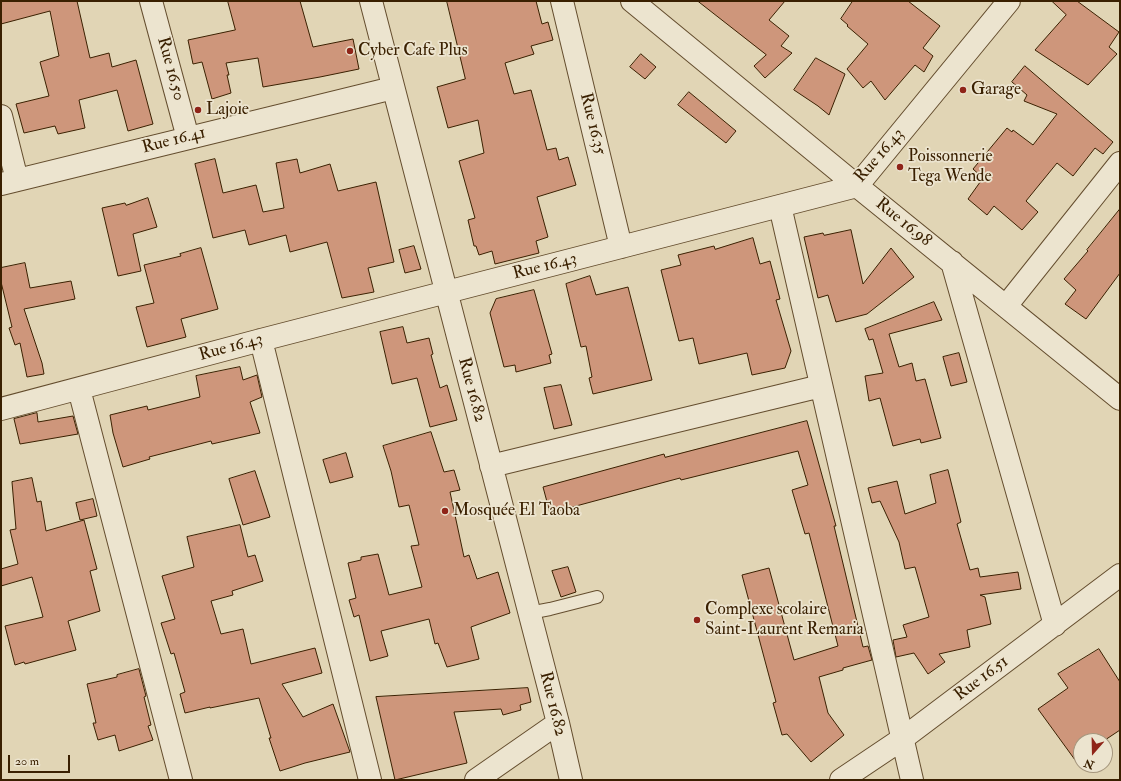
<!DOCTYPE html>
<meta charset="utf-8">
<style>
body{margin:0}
#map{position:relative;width:1121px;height:781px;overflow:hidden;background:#e1d5b5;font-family:"IM FELL Double Pica",serif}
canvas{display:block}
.frame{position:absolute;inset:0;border:2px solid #3a2001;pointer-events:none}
.north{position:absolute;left:1073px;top:733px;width:40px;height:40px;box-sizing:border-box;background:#ece4cf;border:1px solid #a5967d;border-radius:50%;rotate:200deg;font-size:11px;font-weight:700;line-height:16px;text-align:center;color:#3a2001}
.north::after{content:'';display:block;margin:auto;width:14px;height:18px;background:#8f2418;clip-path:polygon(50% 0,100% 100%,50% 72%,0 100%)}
.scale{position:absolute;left:8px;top:755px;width:62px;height:18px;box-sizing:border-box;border:2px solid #3a2001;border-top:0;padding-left:5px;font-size:12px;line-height:14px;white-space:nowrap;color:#3a2001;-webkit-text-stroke:3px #ece4cf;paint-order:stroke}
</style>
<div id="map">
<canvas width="1121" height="781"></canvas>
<div class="frame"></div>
<div class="north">N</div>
<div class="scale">20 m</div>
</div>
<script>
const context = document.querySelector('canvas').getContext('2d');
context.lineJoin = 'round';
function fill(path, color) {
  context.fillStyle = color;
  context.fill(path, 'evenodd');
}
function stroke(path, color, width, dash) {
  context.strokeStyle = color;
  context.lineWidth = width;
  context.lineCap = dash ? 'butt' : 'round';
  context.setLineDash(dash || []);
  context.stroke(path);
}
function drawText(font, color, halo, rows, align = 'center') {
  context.font = font + ' "IM FELL Double Pica",serif';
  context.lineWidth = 3.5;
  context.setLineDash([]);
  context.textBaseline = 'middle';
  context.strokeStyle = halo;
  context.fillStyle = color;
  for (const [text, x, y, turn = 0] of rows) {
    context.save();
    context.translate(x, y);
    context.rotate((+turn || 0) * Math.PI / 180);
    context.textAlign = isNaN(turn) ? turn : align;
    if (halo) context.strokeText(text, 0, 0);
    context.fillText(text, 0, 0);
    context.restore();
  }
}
const building = new Path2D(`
 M 1,1 L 77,1 L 90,58 L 109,53 L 112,67 L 136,60 L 153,124 L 128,131 L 117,90 L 79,100 L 85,128 L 58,134 L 55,126 L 24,133 L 16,104 L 49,96 L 40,62 L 59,56 L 50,11 L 1,24 Z
 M 228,1 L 300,1 L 313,47 L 353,39 L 359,69 L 320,77 L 263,87 L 258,58 L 226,63 L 229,75 L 227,75 L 231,93 L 212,99 L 202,62 L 193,64 L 188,40 L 235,30 Z
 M 447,1 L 536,1 L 542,24 L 548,22 L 553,40 L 531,46 L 534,54 L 505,63 L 514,94 L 531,90 L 547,150 L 556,148 L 559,160 L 568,157 L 576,185 L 537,197 L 548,237 L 536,241 L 539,253 L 495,264 L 492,251 L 479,255 L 476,246 L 474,246 L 468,220 L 475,218 L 459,161 L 484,153 L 478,120 L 448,128 L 437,87 L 465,79 Z
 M 698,1 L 785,1 L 769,20 L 789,36 L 781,46 L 792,53 L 765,78 L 754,66 L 766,55 Z
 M 853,1 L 908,1 L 940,26 L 923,48 L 933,56 L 924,72 L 915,65 L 885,100 L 871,81 L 863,88 L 847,69 L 868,44 L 847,26 L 848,25 L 841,19 Z
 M 1052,1 L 1077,1 L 1119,32 L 1109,47 L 1117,54 L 1088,85 L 1035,50 L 1066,15 Z
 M 641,54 L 656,67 L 645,79 L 630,67 Z
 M 816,58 L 845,74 L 829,115 L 818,106 L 794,90 Z
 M 1025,66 L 1113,142 L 1103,154 L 1095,148 L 1073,176 L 1057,163 L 1026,201 L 1038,212 L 1022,230 L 994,206 L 987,215 L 968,199 L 983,178 L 973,169 L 1007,128 L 1012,132 L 1013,130 L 1033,145 L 1057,114 L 1024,101 L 1027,95 L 1012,82 Z
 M 689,92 L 736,131 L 726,143 L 678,105 Z
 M 215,159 L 223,193 L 256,185 L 263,212 L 284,208 L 276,163 L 297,159 L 300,173 L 330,164 L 338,191 L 376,182 L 394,262 L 368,268 L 374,292 L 342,298 L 327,242 L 290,252 L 286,235 L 249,245 L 245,230 L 213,238 L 195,164 Z
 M 148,198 L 157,227 L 133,234 L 141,271 L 118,276 L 102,208 L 125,203 L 126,205 Z
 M 1120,209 L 1120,273 L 1086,319 L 1065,304 L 1076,290 L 1064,279 L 1088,251 L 1087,250 Z
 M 851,230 L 863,284 L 891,248 L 914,277 L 867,314 L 836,322 L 828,295 L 818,298 L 804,237 L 823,233 L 824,235 Z
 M 753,238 L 760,264 L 770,261 L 780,299 L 776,300 L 791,351 L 785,368 L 752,375 L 747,353 L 699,364 L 693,338 L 679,341 L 661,270 L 681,265 L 678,255 L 714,246 L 715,249 Z
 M 414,246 L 421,269 L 405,273 L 399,250 Z
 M 201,248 L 218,309 L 181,319 L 186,337 L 147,347 L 136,307 L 154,303 L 144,265 L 181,256 L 180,254 Z
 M 25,263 L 30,288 L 71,281 L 75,299 L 24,309 L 42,363 L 44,374 L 27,377 L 20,343 L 15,345 L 9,328 L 12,327 L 1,282 L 1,268 Z
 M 590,276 L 596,295 L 628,287 L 652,380 L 593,394 L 589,378 L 592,377 L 586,346 L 581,347 L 566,284 Z
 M 534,290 L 552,354 L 549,355 L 551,363 L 516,372 L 515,365 L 504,367 L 490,313 L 496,299 Z
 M 934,302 L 942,320 L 889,334 L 899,367 L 912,363 L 916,381 L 925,379 L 941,438 L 921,443 L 920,439 L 893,446 L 880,398 L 869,401 L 865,376 L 883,373 L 873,339 L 869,340 L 865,329 Z
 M 403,327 L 407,343 L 429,338 L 433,354 L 431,355 L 440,388 L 447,385 L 457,420 L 430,427 L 417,378 L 392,384 L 380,332 Z
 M 959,353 L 967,382 L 951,386 L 943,357 Z
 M 240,367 L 243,380 L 257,375 L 262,397 L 250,402 L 260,433 L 212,444 L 211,441 L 149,457 L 150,459 L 123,467 L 113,433 L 110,415 L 147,406 L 148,410 L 200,397 L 196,376 Z
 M 561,385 L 572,425 L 554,429 L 544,388 Z
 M 37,413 L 38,422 L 73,416 L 78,434 L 20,444 L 14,419 Z
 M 807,421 L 836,526 L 834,526 L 863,647 L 868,646 L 872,660 L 843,668 L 843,670 L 819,677 L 828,713 L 844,735 L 811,762 L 787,734 L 782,735 L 773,703 L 776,702 L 742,575 L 769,568 L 794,660 L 838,646 L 809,533 L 805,534 L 792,490 L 808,485 L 798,451 L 681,480 L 680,478 L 550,513 L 543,487 L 664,454 L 665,457 Z
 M 431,432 L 444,472 L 454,470 L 460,490 L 450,492 L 464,557 L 469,555 L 477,579 L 498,572 L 510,613 L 471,627 L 479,659 L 447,667 L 438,643 L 435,644 L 429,619 L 381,631 L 388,656 L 370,661 L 359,615 L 354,617 L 349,600 L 356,598 L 348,563 L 361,560 L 361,557 L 378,554 L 389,595 L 422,587 L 411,546 L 419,545 L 409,505 L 399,507 L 391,471 L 383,446 Z
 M 346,453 L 353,477 L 330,483 L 323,460 Z
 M 948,470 L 961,522 L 957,524 L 970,570 L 978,568 L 980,577 L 1018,572 L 1021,589 L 980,595 L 985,597 L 991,624 L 967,630 L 970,647 L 939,654 L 945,662 L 928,674 L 914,653 L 896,657 L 893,640 L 907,637 L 903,625 L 929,617 L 915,567 L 905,569 L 899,542 L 880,501 L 872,503 L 868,488 L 897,481 L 905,514 L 936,503 L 930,475 Z
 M 255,471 L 270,517 L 243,525 L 229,479 Z
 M 32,478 L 37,502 L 41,501 L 46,531 L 84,520 L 97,569 L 90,571 L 100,611 L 68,621 L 76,650 L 25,664 L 24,662 L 15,665 L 5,626 L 43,617 L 32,577 L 1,586 L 1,569 L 18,564 L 10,530 L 16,529 L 12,482 Z
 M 93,499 L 97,516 L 80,520 L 76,503 Z
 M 240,525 L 248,557 L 255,555 L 263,581 L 232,591 L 233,595 L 211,601 L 221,634 L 243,629 L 251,664 L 315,648 L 322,673 L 282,684 L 303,717 L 333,704 L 350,752 L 305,763 L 280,771 L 269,738 L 271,738 L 259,698 L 210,708 L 210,707 L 185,713 L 180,694 L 185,692 L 174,653 L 171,654 L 161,623 L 175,619 L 162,576 L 194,567 L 187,537 Z
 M 568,567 L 576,592 L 561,597 L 552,571 Z
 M 1099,649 L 1120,682 L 1120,730 L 1105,740 L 1107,743 L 1105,745 L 1105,741 L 1081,741 L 1081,761 L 1078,764 L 1038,709 L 1068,688 L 1058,674 Z
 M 139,669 L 146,696 L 144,697 L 151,725 L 148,726 L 153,740 L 119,751 L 115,735 L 98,740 L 93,723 L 96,723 L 87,684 L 117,677 L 117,675 Z
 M 528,688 L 531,702 L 520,705 L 521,710 L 503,715 L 501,709 L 454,712 L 467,763 L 395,780 L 376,697 Z`);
const service = new Path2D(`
 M 529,613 L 550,609 L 597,597`);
const minor = new Path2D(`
 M 151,1 L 188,138
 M 371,1 L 558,723 L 571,780
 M 562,1 L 621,247
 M 632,1 L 857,186 L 1120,399
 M 1,116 L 17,180
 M 1,184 L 393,88
 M 780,206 L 912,780
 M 952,262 L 1055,625
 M 1006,306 L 1120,163
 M 261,340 L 370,780
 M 79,389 L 181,780
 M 1,409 L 261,340 L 857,186 L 1009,1
 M 491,466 L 821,386
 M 476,780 L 558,723
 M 841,780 L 902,739 L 1120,575`);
const markers = [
 [350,51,4,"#8f2418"],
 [963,90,4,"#8f2418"],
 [198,110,4,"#8f2418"],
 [900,167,4,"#8f2418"],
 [445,511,4,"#8f2418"],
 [697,620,4,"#8f2418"]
];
const poiNames = [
 ["Cyber Cafe Plus",358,51],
 ["Garage",971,90],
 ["Lajoie",206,110],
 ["Poissonnerie",908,157],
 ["Tega Wende",908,177],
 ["Mosquée El Taoba",453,511],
 ["Complexe scolaire",705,610],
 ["Saint-Laurent Remaria",705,630]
];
const streetNames = [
 ["Rue 16.50",170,69,75],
 ["Rue 16.35",592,124,76],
 ["Rue 16.41",174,141,-14],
 ["Rue 16.43",880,156,-49],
 ["Rue 16.98",903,223,39],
 ["Rue 16.43",545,267,-14],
 ["Rue 16.43",231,348,-15],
 ["Rue 16.82",471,390,75],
 ["Rue 16.51",982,679,-37],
 ["Rue 16.82",552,704,76]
];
fill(building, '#ce967b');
stroke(building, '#3a2001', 1);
stroke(service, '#644d2e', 14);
stroke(minor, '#644d2e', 24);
stroke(service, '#ece4cf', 12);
stroke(minor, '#ece4cf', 22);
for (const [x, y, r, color] of markers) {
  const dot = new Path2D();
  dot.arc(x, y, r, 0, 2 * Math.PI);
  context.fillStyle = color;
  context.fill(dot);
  stroke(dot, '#ece4cf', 1.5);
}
drawText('17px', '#3a2001', '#ece4cf', poiNames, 'left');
drawText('17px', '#3a2001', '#ece4cf', streetNames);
</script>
